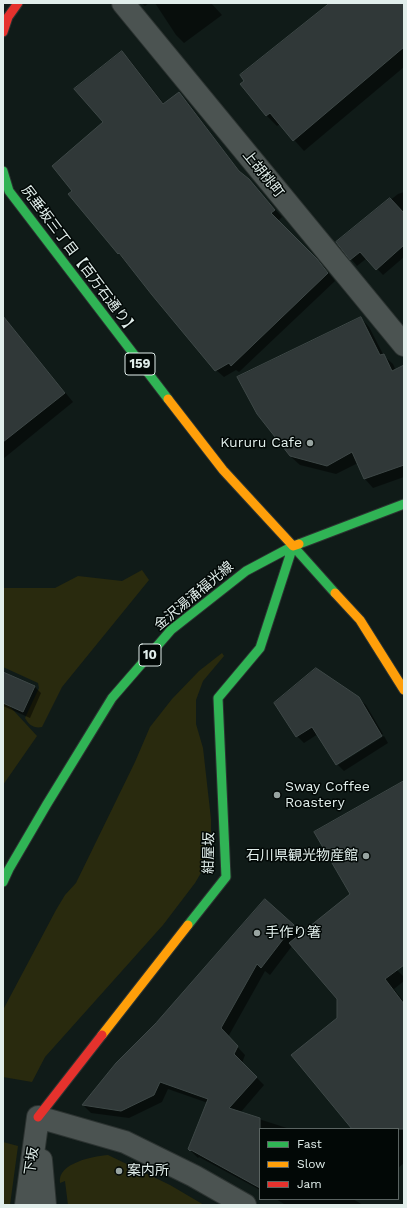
<!DOCTYPE html>
<meta charset="utf-8">
<style>
body{margin:0}
#map{position:relative;width:407px;height:1208px;overflow:hidden;background:#101b18;font-family:"Work Sans",sans-serif}
canvas{display:block}
.frame{position:absolute;inset:0;border:4px solid #e1eeeb;pointer-events:none}
.legend{position:absolute;left:259px;top:1128px;width:140px;height:72px;box-sizing:border-box;background:#020806;border:1px solid #5b6462;margin:0;padding:5px 7px;list-style:none;font-size:12px;color:#e1eeeb}
.legend li{display:flex;align-items:center;gap:8px;height:20px}
.legend b{width:20px;border:1px solid #5b6462}
</style>
<div id="map">
<canvas width="407" height="1208"></canvas>
<div class="frame"></div>
<ul class="legend">
<li><b style="height:5px;background:#30b455"></b>Fast</li>
<li><b style="height:5px;background:#ff9f0a"></b>Slow</li>
<li><b style="height:5px;background:#e5322d"></b>Jam</li>
</ul>
</div>
<script>
const context = document.querySelector('canvas').getContext('2d');
context.lineJoin = 'round';
function fill(path, color) {
  context.fillStyle = color;
  context.fill(path, 'evenodd');
}
function stroke(path, color, width, dash) {
  context.strokeStyle = color;
  context.lineWidth = width;
  context.lineCap = dash ? 'butt' : 'round';
  context.setLineDash(dash || []);
  context.stroke(path);
}
function drawText(font, color, halo, rows, align = 'center') {
  context.font = font + ' "Work Sans","Noto Sans JP",sans-serif';
  context.lineWidth = 3;
  context.setLineDash([]);
  context.textBaseline = 'middle';
  context.strokeStyle = halo;
  context.fillStyle = color;
  for (const [text, x, y, turn = 0] of rows) {
    context.save();
    context.translate(x, y);
    context.rotate((+turn || 0) * Math.PI / 180);
    context.textAlign = isNaN(turn) ? turn : align;
    if (halo) context.strokeText(text, 0, 0);
    context.fillText(text, 0, 0);
    context.restore();
  }
}
const green = new Path2D(`
 M 142,570 L 149,580 L 62,687 L 42,727 C 34,729 28,724 25,718 L 39,688 L 38,683 L 3,667 L 3,588 L 55,588 L 78,576 L 122,581 Z
 M 222,653 L 224,656 L 203,681 L 196,700 L 196,724 L 203,748 L 211,819 L 211,856 L 195,883 L 163,925 L 45,1057 L 32,1082 L 3,1077 L 3,1010 L 56,910 L 65,895 L 76,883 L 135,762 L 150,727 L 172,699 L 199,671 Z
 M 3,699 L 37,736 L 3,785 Z
 M 3,1142 L 18,1146 L 10,1205 L 3,1205 Z
 M 108,1155 L 170,1185 L 204,1205 L 68,1205 L 65,1181 L 60,1183 C 57,1163 94,1156 108,1155 Z`);
const shadow = new Path2D(`
 M 141,3 L 149,3 L 145,6 Z
 M 155,3 L 211,3 L 222,15 L 184,43 L 176,35 Z
 M 332,3 L 404,3 L 404,67 L 304,151 L 280,124 L 277,126 L 266,115 Z
 M 122,52 L 129,59 L 164,104 L 178,93 L 186,100 L 243,176 L 256,188 L 282,217 L 278,221 L 324,267 L 335,281 L 239,372 L 236,370 L 224,377 L 216,370 L 118,253 L 73,192 L 104,122 Z
 M 404,192 L 404,257 L 383,275 L 367,258 L 357,266 L 337,242 L 398,194 Z
 M 3,316 L 73,402 L 3,459 Z
 M 361,318 L 369,327 L 384,356 L 393,364 L 396,371 L 404,376 L 404,477 L 373,488 L 365,479 L 358,463 L 336,474 L 300,465 L 290,456 Z
 M 3,673 L 34,686 L 41,693 L 30,718 L 3,706 Z
 M 358,698 L 366,705 L 383,734 L 337,763 L 337,765 L 318,734 L 304,743 L 297,736 Z
 M 384,736 L 388,743 L 344,771 L 338,765 Z
 M 404,790 L 404,958 L 393,966 L 404,977 L 404,981 L 394,989 L 404,1002 L 404,1163 L 398,1168 L 398,1129 L 353,1129 L 338,1019 L 338,998 L 292,946 L 270,975 L 265,971 L 228,1037 L 245,1055 L 242,1063 L 264,1085 L 240,1113 L 290,1129 L 260,1129 L 260,1190 L 199,1157 L 198,1158 L 189,1149 L 208,1103 L 168,1089 L 162,1102 L 129,1118 L 91,1113 L 83,1105 L 117,1064 L 293,926 L 302,934 L 351,894 Z
 M 276,1199 L 353,1199 L 363,1205 L 284,1205 L 284,1204 Z`);
const building = new Path2D(`
 M 330,3 L 404,3 L 404,47 L 293,141 L 270,113 L 266,116 L 240,84 L 244,81 L 240,75 Z
 M 122,51 L 163,104 L 179,92 L 239,171 L 249,179 L 275,210 L 271,213 L 317,259 L 328,273 L 231,366 L 229,363 L 215,371 L 152,295 L 119,253 L 118,254 L 68,194 L 72,191 L 52,166 L 103,122 L 74,89 Z
 M 390,198 L 404,213 L 404,245 L 376,270 L 360,252 L 350,260 L 336,242 Z
 M 3,316 L 65,393 L 3,442 Z
 M 361,317 L 380,355 L 384,354 L 392,371 L 404,365 L 404,465 L 364,479 L 352,452 L 327,466 L 290,456 L 257,414 L 237,377 Z
 M 316,668 L 359,697 L 382,736 L 336,765 L 312,727 L 296,737 L 274,703 Z
 M 3,672 L 35,686 L 23,712 L 3,703 Z
 M 404,781 L 404,965 L 385,979 L 404,1004 L 404,1129 L 352,1129 L 291,1055 L 337,1018 L 337,999 L 289,943 L 350,894 L 314,832 Z
 M 265,899 L 294,925 L 261,968 L 257,964 L 221,1028 L 238,1046 L 234,1054 L 257,1077 L 229,1108 L 260,1118 L 260,1188 L 191,1150 L 190,1151 L 188,1149 L 208,1099 L 160,1082 L 154,1095 L 121,1111 L 82,1105 L 116,1063 L 156,1023 Z`);
const street = new Path2D(`
 M 123,3 L 404,345
 M 38,1117 L 125,1142 L 194,1176 L 245,1205
 M 41,1160 L 45,1205
 M 26,1205 L 38,1117`);
const fast = new Path2D(`
 M 3,171 L 9,191 L 168,399
 M 299,544 L 404,504
 M 3,882 L 9,869 L 47,804 L 112,698 L 171,630 L 246,571 L 293,546 L 335,593
 M 188,925 L 226,877 L 218,698 L 260,648 L 293,546`);
const slow = new Path2D(`
 M 168,399 L 223,470 L 293,546 L 299,544
 M 335,593 L 360,620 L 404,690
 M 102,1035 L 188,925`);
const jam = new Path2D(`
 M 3,32 L 8,17 L 18,3
 M 38,1117 L 102,1035`);
const markers = [
 [310,443,4,"#98a4a1"],
 [277,795,4,"#98a4a1"],
 [366,856,4,"#98a4a1"],
 [257,933,4,"#98a4a1"],
 [119,1171,4,"#98a4a1"]
];
const shields = [
 [140,364,30],
 [150,655,22]
];
const shieldNames = [
 ["159",140,364],
 ["10",150,655]
];
const streetNames = [
 ["上胡桃町",263,174,51],
 ["尻垂坂三丁目【百万石通り】",79,260,53],
 ["金沢湯涌福光線",194,596,-40],
 ["紺屋坂",209,853,-89],
 ["下坂",32,1161,-82]
];
const poiNames = [
 ["Kururu Cafe",302,443,"right"],
 ["Sway Coffee",285,787],
 ["Roastery",285,803],
 ["石川県観光物産館",358,856,"right"],
 ["手作り箸",265,933],
 ["案内所",127,1171]
];
fill(green, '#292a0e');
fill(shadow, '#0007');
fill(building, '#303838');
stroke(building, '#3e4847', 1);
stroke(street, '#2c3331', 24);
stroke(fast, '#2c3331', 11);
stroke(slow, '#2c3331', 11);
stroke(jam, '#2c3331', 11);
stroke(street, '#4b5351', 22);
stroke(fast, '#30b455', 9);
stroke(slow, '#ff9f0a', 9);
stroke(jam, '#e5322d', 9);
for (const [x, y, r, color] of markers) {
  const dot = new Path2D();
  dot.arc(x, y, r, 0, 2 * Math.PI);
  context.fillStyle = color;
  context.fill(dot);
  stroke(dot, '#020806', 1.5);
}
for (const [x, y, w] of shields) {
  const box = new Path2D();
  box.roundRect(x - w / 2, y - 11, w, 22, 3);
  context.fillStyle = '#020806';
  context.fill(box);
  stroke(box, '#e1eeeb', 1);
}
drawText('bold 13px', '#e1eeeb', null, shieldNames);
drawText('14px', '#e1eeeb', '#020806', streetNames);
drawText('14px', '#e1eeeb', '#020806', poiNames, 'left');
</script>
